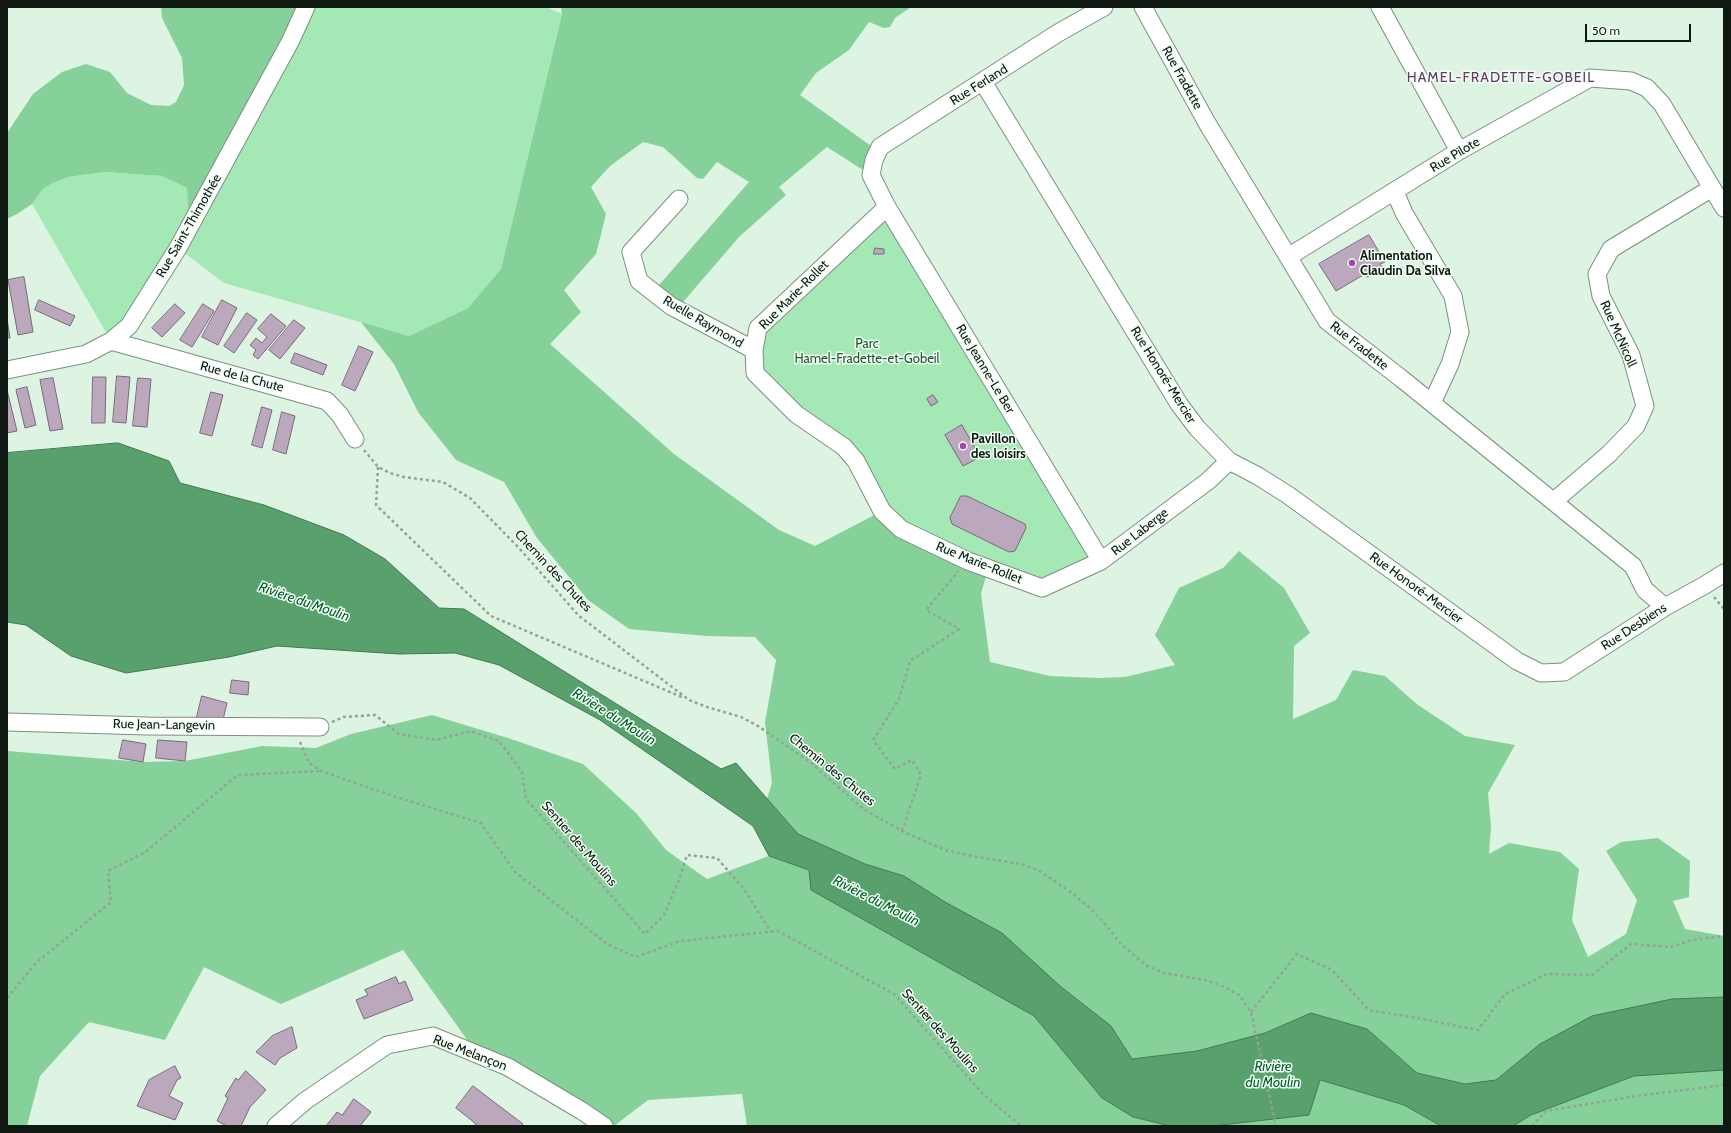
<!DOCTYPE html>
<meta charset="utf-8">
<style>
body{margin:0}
#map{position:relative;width:1731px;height:1133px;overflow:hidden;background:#dcf4e1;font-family:Cabin,sans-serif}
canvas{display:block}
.frame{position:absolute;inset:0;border:8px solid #101812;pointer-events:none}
.scale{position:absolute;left:1585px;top:24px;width:106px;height:18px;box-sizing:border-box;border:2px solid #101812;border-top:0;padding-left:5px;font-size:12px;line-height:14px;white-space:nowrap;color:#101812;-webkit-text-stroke:3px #f0fef3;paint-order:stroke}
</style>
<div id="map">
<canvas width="1731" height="1133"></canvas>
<div class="frame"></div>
<div class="scale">50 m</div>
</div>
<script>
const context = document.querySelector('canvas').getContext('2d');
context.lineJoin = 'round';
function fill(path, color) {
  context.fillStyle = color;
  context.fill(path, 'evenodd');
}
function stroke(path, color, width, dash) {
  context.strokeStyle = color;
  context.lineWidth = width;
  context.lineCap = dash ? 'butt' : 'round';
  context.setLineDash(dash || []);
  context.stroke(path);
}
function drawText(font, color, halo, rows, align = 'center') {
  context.font = font + ' Cabin,sans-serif';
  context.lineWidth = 3;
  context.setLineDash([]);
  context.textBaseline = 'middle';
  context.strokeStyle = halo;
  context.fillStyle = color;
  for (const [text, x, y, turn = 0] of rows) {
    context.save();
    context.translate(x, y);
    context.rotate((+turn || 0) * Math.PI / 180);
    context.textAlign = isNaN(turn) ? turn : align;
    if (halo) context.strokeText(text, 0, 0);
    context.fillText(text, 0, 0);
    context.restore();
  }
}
const green = new Path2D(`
 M 306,7 L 546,7 L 562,14 L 501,269 L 468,308 L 409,336 L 224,283 L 178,248 L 111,341 L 32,204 L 43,189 L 51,184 L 68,177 L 105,172 L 162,176 L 187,188 L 188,215 Z
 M 887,207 L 1101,561 L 1042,588 L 901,529 L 856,461 L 755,373 L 758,328 Z`);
const forest = new Path2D(`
 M 161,7 L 306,7 L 188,215 L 187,188 L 162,176 L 105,172 L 68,177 L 51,184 L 43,189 L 32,204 L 17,214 L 7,219 L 7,133 L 33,94 L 62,72 L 86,64 L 110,72 L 127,93 L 151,105 L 169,106 L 176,102 L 184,85 L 182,58 L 162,18 Z
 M 561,7 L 911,7 L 895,18 L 890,27 L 884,28 L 869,22 L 849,50 L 816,73 L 800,95 L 878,151 L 871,175 L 827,147 L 779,187 L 786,195 L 739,237 L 677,309 L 653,292 L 749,182 L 717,162 L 703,179 L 697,178 L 663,147 L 643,142 L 610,166 L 591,187 L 606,214 L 596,254 L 564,290 L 581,312 L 550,344 L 674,454 L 779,530 L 815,546 L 882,511 L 988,569 L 981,594 L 990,662 L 1050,676 L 1098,678 L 1125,677 L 1175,665 L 1155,635 L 1179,588 L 1223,568 L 1239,551 L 1284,588 L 1310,633 L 1294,646 L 1293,719 L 1336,700 L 1353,670 L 1385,676 L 1418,705 L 1465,736 L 1515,745 L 1488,793 L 1491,826 L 1489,854 L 1509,843 L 1560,852 L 1579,869 L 1572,920 L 1588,957 L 1626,934 L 1637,900 L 1606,851 L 1621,842 L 1658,838 L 1690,861 L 1689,897 L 1673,901 L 1685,929 L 1724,936 L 1724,997 L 1672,999 L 1540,1044 L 1496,1080 L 1465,1084 L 1417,1073 L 1367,1029 L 1312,1013 L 1265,1033 L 1197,1051 L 1132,1059 L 1111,1026 L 1060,986 L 945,902 L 904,876 L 865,864 L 798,834 L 767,799 L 772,783 L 765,722 L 776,660 L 755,637 L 706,636 L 629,629 L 588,600 L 537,538 L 504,482 L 456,460 L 418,412 L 394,364 L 361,322 L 409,336 L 468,308 L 501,269 L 562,14 Z
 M 432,715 L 508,738 L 583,764 L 637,814 L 666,850 L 707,879 L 769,856 L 809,870 L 811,890 L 1034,1016 L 1102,1098 L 1133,1117 L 1170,1126 L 747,1126 L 742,1094 L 648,1100 L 614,1126 L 604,1126 L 478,1055 L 403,950 L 281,1004 L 204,967 L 165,1040 L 89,1022 L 40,1076 L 27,1126 L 7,1126 L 7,751 L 143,762 L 185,761 L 262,746 L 316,748 L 351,734 Z
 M 1707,1070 L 1724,1070 L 1724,1126 L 1513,1126 L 1531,1115 L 1634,1076 Z
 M 1319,1080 L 1404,1105 L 1441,1126 L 1212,1126 L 1274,1118 Z`);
const water = new Path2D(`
 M 118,443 L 169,461 L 180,483 L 264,505 L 344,535 L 385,559 L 439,608 L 464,609 L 721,769 L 736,763 L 798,834 L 865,864 L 904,876 L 945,902 L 1002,933 L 1060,986 L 1111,1026 L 1132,1059 L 1197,1051 L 1265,1033 L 1311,1013 L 1367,1029 L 1417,1073 L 1465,1084 L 1496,1080 L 1540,1044 L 1592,1016 L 1672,999 L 1724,997 L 1724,1070 L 1634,1076 L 1531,1115 L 1513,1126 L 1441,1126 L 1404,1105 L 1320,1080 L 1309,1115 L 1212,1126 L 1170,1126 L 1133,1117 L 1102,1098 L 1034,1016 L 811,890 L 809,870 L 769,856 L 753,826 L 600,720 L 499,665 L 455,653 L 399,654 L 277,646 L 229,657 L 126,673 L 71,656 L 26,625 L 7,622 L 7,453 Z`);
const building = new Path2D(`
 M 1369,235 L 1385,262 L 1380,264 L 1383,268 L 1367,277 L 1365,274 L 1336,291 L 1319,264 Z
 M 875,248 L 884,249 L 884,254 L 874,254 Z
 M 24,277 L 33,332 L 18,335 L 8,280 Z
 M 39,300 L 75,316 L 70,326 L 35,310 Z
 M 222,300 L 237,308 L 218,345 L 202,337 Z
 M 175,304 L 185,313 L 162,337 L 152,328 Z
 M 203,304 L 214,311 L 192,347 L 180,340 Z
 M 247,313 L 257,320 L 234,353 L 224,346 Z
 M 271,314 L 286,326 L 258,359 L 253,355 L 256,350 L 250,345 L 256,338 L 262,343 L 267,337 L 258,329 Z
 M 7,319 L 10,338 L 7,338 Z
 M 294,320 L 305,328 L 280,359 L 269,350 Z
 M 359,346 L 373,352 L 355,391 L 342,385 Z
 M 295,353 L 327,365 L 323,375 L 291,363 Z
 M 117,376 L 130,377 L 126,423 L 113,422 Z
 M 93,377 L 106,377 L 105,423 L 92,423 Z
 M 53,378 L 63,429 L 50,431 L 40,380 Z
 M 138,378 L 151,379 L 147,427 L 133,426 Z
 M 27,387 L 36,425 L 25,428 L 16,390 Z
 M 7,390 L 17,431 L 7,433 Z
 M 211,392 L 223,395 L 212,436 L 200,433 Z
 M 933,395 L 938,402 L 931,406 L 927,399 Z
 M 262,407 L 272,410 L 262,448 L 252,445 Z
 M 282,412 L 295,416 L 286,454 L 273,450 Z
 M 962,425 L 980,457 L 963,466 L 945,435 Z
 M 961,496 L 967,496 L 1025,524 L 1026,528 L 1015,551 L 1009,552 L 952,524 L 950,518 Z
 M 232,680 L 249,682 L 248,695 L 230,693 Z
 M 202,696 L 227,703 L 222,724 L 197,717 Z
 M 123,740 L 146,744 L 143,762 L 119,758 Z
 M 158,740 L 187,742 L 185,761 L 156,758 Z
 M 396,977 L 399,984 L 405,981 L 413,1000 L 364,1019 L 356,1000 L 368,995 L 365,990 Z
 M 292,1027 L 297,1048 L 280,1058 L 275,1065 L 256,1052 L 272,1036 Z
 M 175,1066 L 181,1078 L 177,1080 L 169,1096 L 183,1103 L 175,1120 L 137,1106 L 149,1080 Z
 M 246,1071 L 266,1090 L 250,1107 L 241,1126 L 227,1126 L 217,1121 L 228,1098 L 225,1096 L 236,1078 L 238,1080 Z
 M 473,1086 L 523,1124 L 521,1126 L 476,1126 L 475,1123 L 456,1108 Z
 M 354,1099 L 371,1112 L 360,1126 L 326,1126 L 337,1112 L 342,1115 Z`);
const path = new Path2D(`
 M 364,450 L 378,467 L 390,473 L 404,477 L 443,482 L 470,498 L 519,548 L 579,616 L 591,625 L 689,700 L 707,707 L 741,717 L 758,726 L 810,762 L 863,809 L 902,831 L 945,850 L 972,856 L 1021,864 L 1038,870 L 1072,893 L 1091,909 L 1107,926 L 1120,943 L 1147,966 L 1164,973 L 1205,980 L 1225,987 L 1239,995 L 1251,1012 L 1276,1126
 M 378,467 L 376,505 L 491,616 L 684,698
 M 1714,597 L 1724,609
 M 332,722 L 343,717 L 375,715 L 399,734 L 436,740 L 471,731 L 499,741 L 522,772 L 526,799 L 645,934 L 664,915 L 679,880 L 687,855 L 717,858 L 744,889 L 771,932
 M 300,742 L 309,763 L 321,771 L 393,796 L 481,823 L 515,872 L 607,944 L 636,957 L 680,941 L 778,931 L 894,994 L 983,1094 L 1021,1126
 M 902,831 L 921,775 L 912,760 L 895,769 L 873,740 L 899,699 L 910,661 L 959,629 L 926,610 L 958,572
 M 7,998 L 37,962 L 111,902 L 108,871 L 144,853 L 238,775 L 320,771
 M 1251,1012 L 1297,954 L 1332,970 L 1369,1010 L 1417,1018 L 1478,1030 L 1505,994 L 1547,974 L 1592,975 L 1631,944 L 1671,947 L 1692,940 L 1724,936
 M 1532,1126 L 1546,1111 L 1637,1096 L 1724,1085`);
const street = new Path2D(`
 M 1143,7 L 1207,123 L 1327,321 L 1402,379 L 1633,566 L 1645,590 L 1665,607
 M 1380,7 L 1459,151
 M 983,82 L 1179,404 L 1197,428 L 1229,461 L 1258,476 L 1288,495 L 1517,661 L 1541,673 L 1564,672 L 1665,607 L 1705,585 L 1724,573
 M 1395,192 L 1404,213 L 1453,296 L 1460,332 L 1450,364 L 1432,403
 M 679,199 L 631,252 L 639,281 L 671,306 L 754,350
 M 887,207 L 758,328 L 754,350 L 755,373 L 796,414 L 844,447 L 856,461 L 882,511 L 901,529 L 968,561 L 1042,588 L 1101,561 L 1208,481 L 1229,461
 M 1288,257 L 1459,151 L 1590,78 L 1631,81 L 1647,88 L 1662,104 L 1724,208
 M 111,341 L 327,401 L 340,415 L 355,439
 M 7,370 L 86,354 L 111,341 L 129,326 L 178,248 L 291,40 L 306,7
 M 1554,501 L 1609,454 L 1636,426 L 1645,406 L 1631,355 L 1601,296 L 1597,274 L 1611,249 L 1712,188
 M 1101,561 L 887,207 L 871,175 L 874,160 L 880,147 L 1058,33 L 1104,7
 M 7,722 L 147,726 L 320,727
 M 276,1126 L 305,1101 L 387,1045 L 433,1036 L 508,1067 L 582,1111 L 604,1126`);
const markers = [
 [1352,263,4,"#a446b0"],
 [963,446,4,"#a446b0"]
];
const streetNames = [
 ["Rue Fradette",1182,78,61],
 ["Rue Ferland",979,85,-32],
 ["Rue Pilote",1455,155,-31],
 ["Rue Saint-Thimothée",189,226,-60],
 ["Rue Marie-Rollet",794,295,-45],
 ["Ruelle Raymond",703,322,30],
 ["Rue McNicoll",1618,334,66],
 ["Rue Fradette",1359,346,38],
 ["Rue Jeanne-Le Ber",985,369,59],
 ["Rue Honoré-Mercier",1163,375,58],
 ["Rue de la Chute",242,377,15],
 ["Rue Laberge",1140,532,-38],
 ["Rue Marie-Rollet",979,563,22],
 ["Chemin des Chutes",553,571,47],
 ["Rue Honoré-Mercier",1416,588,36],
 ["Rue Desbiens",1634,627,-33],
 ["Rue Jean-Langevin",164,725,1],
 ["Chemin des Chutes",832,770,39],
 ["Sentier des Moulins",579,844,49],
 ["Sentier des Moulins",940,1031,48],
 ["Rue Melançon",470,1053,21]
];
const poiNames = [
 ["Alimentation",1360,256],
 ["Claudin Da Silva",1360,271],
 ["Pavillon",971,439],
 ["des loisirs",971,454]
];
const parkNames = [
 ["Parc",867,344],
 ["Hamel-Fradette-et-Gobeil",867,359]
];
const neighbourhoodNames = [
 ["HAMEL-FRADETTE-GOBEIL",1501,78]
];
const waterNames = [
 ["Rivière du Moulin",304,602,19],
 ["Rivière du Moulin",614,717,32],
 ["Rivière du Moulin",876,901,27],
 ["Rivière",1273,1067],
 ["du Moulin",1273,1083]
];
fill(green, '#a4e9b5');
fill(forest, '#86d09a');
fill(water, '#58a16d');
stroke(water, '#427852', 1);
fill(building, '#bba8bd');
stroke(building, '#7a687b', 1);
stroke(street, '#7b9180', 19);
stroke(path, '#92a496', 2.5, [3, 3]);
stroke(street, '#fff', 17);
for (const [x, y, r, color] of markers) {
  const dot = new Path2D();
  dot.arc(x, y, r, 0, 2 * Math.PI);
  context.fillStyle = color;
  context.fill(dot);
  stroke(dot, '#f0fef3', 1.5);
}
drawText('13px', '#101812', '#f0fef3', streetNames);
drawText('bold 13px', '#101812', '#f0fef3', poiNames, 'left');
drawText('13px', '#205532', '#f0fef3', parkNames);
context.letterSpacing = '1px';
drawText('14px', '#66386c', '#f0fef3', neighbourhoodNames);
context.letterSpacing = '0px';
drawText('italic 14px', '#025d2c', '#f0fef3', waterNames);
</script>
